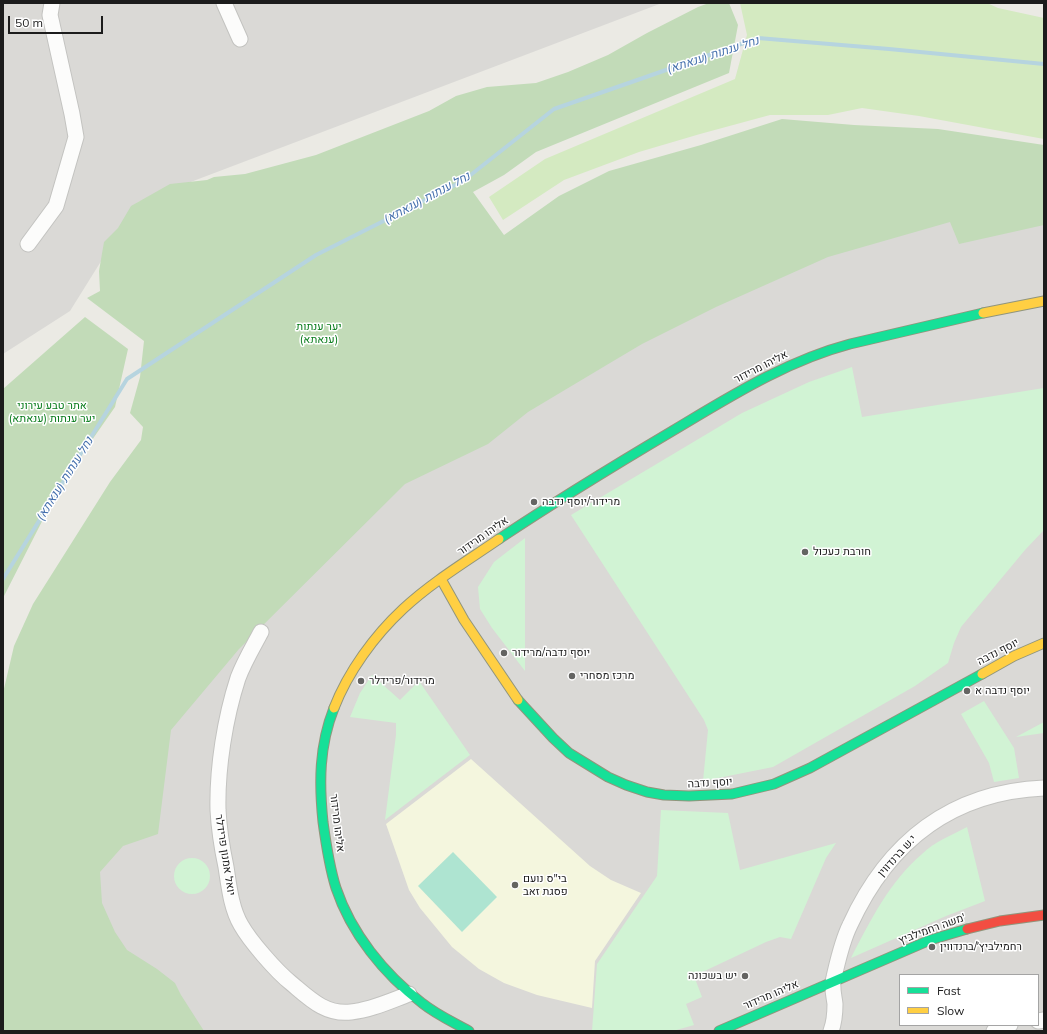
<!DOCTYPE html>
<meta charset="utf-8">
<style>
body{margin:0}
#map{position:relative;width:1047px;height:1034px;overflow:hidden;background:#ebeae4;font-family:Mulish,sans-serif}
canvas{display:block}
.frame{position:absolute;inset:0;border:4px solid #1c1c1c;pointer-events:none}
.legend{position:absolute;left:899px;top:974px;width:140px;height:52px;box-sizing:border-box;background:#fff;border:1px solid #a4a4a4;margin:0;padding:5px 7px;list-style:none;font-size:12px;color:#1c1c1c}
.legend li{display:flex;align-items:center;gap:8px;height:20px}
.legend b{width:20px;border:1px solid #a4a4a4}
.scale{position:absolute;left:8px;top:16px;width:95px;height:18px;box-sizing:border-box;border:2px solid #1c1c1c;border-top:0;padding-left:5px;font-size:12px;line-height:14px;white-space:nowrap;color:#1c1c1c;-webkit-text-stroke:3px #fff;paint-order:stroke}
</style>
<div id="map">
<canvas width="1047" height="1034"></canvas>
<div class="frame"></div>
<ul class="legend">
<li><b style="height:5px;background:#16e098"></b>Fast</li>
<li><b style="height:5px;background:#ffcf43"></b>Slow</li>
</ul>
<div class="scale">50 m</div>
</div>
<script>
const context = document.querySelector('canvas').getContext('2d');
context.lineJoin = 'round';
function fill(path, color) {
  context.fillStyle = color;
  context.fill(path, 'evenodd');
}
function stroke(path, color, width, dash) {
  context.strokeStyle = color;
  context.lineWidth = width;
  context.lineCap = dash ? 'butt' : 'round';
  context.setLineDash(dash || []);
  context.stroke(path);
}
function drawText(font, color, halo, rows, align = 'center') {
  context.font = font + ' Mulish,Heebo,sans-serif';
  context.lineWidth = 3;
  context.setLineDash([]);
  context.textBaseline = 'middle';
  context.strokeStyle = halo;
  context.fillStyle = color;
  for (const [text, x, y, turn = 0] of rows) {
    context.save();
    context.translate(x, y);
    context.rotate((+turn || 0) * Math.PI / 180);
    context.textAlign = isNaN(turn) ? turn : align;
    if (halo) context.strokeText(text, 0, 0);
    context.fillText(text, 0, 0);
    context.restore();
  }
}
const residential = new Path2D(`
 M 3,3 L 662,3 L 138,202 L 70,311 L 3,354 Z
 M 1044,185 L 1044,1031 L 177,1031 L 82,891 L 200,607 L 755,260 ZM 900,975 L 1038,975 L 1038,1025 L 900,1025 Z`);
const education = new Path2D(`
 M 471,759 L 590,866 L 611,880 L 641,893 L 595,961 L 592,1008 L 537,995 L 504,983 L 479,969 L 452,947 L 420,908 L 409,890 L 386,824 Z`);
const grass = new Path2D(`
 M 740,3 L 987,3 L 998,8 L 1044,18 L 1044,139 L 919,116 L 862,108 L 828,115 L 770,115 L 700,134 L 639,152 L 564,180 L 503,220 L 489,197 L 545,159 L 735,79 L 747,35 Z`);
const forest = new Path2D(`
 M 709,3 L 729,3 L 738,25 L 729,73 L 536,152 L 504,175 L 473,192 L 504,235 L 559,196 L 609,171 L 701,145 L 782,119 L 854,125 L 938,129 L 1044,145 L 1044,225 L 959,244 L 950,222 L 828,257 L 716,307 L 642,344 L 610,363 L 528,412 L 488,444 L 405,484 L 239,649 L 171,730 L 158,834 L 123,846 L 100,872 L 102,903 L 115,932 L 127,950 L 157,969 L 175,983 L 181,995 L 204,1031 L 3,1031 L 3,693 L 14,646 L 33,604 L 110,482 L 141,440 L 143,427 L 130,413 L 140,377 L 144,341 L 87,298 L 100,291 L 99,271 L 104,242 L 118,228 L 131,206 L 170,184 L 207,180 L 214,177 L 245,174 L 316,155 L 429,111 L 456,96 L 487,87 L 536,83 L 568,72 L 608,55 L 647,33 L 698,7 Z
 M 85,317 L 128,349 L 115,407 L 60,486 L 3,598 L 3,389 Z`);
const park = new Path2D(`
 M 852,367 L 862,417 L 1044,388 L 1044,530 L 1025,550 L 961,627 L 954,643 L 948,663 L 915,686 L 773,767 L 703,781 L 708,730 L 704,720 L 571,515 L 742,413 L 809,382 Z
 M 525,538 L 525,671 L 492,628 L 480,609 L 478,587 L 494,562 Z
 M 372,675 L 400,700 L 419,681 L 470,755 L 385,820 L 396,735 L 396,723 L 350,717 L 360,693 Z
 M 984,701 L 1014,748 L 1019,778 L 994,782 L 989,763 L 961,714 Z
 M 1044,722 L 1044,733 L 1016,737 Z
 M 661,810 L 728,813 L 740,870 L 836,843 L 826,858 L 791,939 L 780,937 L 766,942 L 694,976 L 702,997 L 686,1004 L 694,1025 L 673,1031 L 592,1031 L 597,964 L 657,876 Z
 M 967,827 L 985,901 L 946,916 L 851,958 C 870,921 890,881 922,854 C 934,842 952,835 967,827 Z
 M174 876a18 18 0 1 1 36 0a18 18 0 1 1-36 0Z`);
const pitch = new Path2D(`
 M 453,852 L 497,897 L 462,932 L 418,886 Z`);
const stream = new Path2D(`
 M 3,579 L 127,379 L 316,255 L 463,181 L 554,109 L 758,38 L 889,49 L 1044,64`);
const street = new Path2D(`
 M 224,3 L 240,39
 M 28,244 L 56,206 L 76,137 L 72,114 L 50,15 L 52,3
 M 261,632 C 253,647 244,662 238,678 C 225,718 217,768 218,810 C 219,829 222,848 226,867 C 229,886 231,908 241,925 C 250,941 276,971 291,983 C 309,998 325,1015 351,1012 C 371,1010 390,1001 409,994
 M 1038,1021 L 1044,1020
 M 831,1031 C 834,1023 835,1013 835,1004 C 834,995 831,986 834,977 C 838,960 842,941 850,925 C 888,842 951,792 1044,788
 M 994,1031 L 1010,1025`);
const fast = new Path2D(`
 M 499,539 C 556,501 615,465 674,430 C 731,396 786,361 850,344 L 983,313
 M 518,700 L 553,738 L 569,753 L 608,777 L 626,785 L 647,792 L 664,795 L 689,796 L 732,794 L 774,784 L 810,768 L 982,674
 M 334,708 C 319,746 319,783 323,822 C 326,844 329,866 336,888 C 351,933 384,974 422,1003 C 437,1015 453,1022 469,1031
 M 719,1031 L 930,940 L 967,929`);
const slow = new Path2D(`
 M 983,313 L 1044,301
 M 441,579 L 464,620 L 518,700
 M 982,674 L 1014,656 L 1044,643
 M 334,708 C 348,672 374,636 403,609 C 432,582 467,561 499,539`);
const jam = new Path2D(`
 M 967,929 L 1000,921 L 1044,915`);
const markers = [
 [534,502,4,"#646462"],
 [805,552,4,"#646462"],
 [504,653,4,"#646462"],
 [572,676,4,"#646462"],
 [361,681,4,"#646462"],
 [967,691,4,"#646462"],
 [515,885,4,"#646462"],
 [932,947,4,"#646462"],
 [745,976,4,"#646462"]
];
const parkNames = [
 ["יער ענתות",319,327],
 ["(ענאתא)",319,340],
 ["אתר טבע עירוני",52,406],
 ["יער ענתות (ענאתא)",52,419]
];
const streetNames = [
 ["אליהו מרידור",761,367,-27],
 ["אליהו מרידור",483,536,-35],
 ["יוסף נדבה",998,652,-27],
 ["יוסף נדבה",710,783,-3],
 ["אליהו מרידור",337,823,83],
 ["יואל אמנון פרידלר",225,855,81],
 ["י.ש ברנדווין",897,856,-48],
 ["משה רחמילביץ'",932,929,-20],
 ["אליהו מרידור",771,995,-23]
];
const poiNames = [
 ["מרידור/יוסף נדבה",542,502],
 ["חורבת כעכול",813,552],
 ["יוסף נדבה/מרידור",512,653],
 ["מרכז מסחרי",580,676],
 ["מרידור/פרידלר",369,681],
 ["יוסף נדבה א",975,691],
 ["בי\"ס נועם",523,879],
 ["פסגת זאב",523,892],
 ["רחמילביץ׳/ברנדווין",940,947],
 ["יש בשכונה",737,976,"right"]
];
const waterNames = [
 ["נחל ענתות (ענאתא)",713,55,-18],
 ["נחל ענתות (ענאתא)",427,198,-28],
 ["נחל ענתות (ענאתא)",65,479,-58]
];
fill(residential, '#dad9d6');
fill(education, '#f4f6de');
fill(grass, '#d4eac1');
fill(forest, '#c2dbb8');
fill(park, '#d1f3d4');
fill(pitch, '#aee4d1');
stroke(stream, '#b6d4df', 4);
stroke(street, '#c3c3c0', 17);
stroke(fast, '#91957c', 11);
stroke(slow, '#91957c', 11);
stroke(jam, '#91957c', 11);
stroke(street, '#fcfcfb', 15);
stroke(fast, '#16e098', 9);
stroke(slow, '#ffcf43', 9);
stroke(jam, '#f24e42', 9);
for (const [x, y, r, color] of markers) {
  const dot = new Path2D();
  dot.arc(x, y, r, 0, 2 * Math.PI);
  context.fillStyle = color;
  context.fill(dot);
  stroke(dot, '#fff', 1.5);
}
drawText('11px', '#087c1b', '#fff', parkNames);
drawText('11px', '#1c1c1c', '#fff', streetNames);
drawText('11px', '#1c1c1c', '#fff', poiNames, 'left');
drawText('italic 12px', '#4671ae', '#fff', waterNames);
</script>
